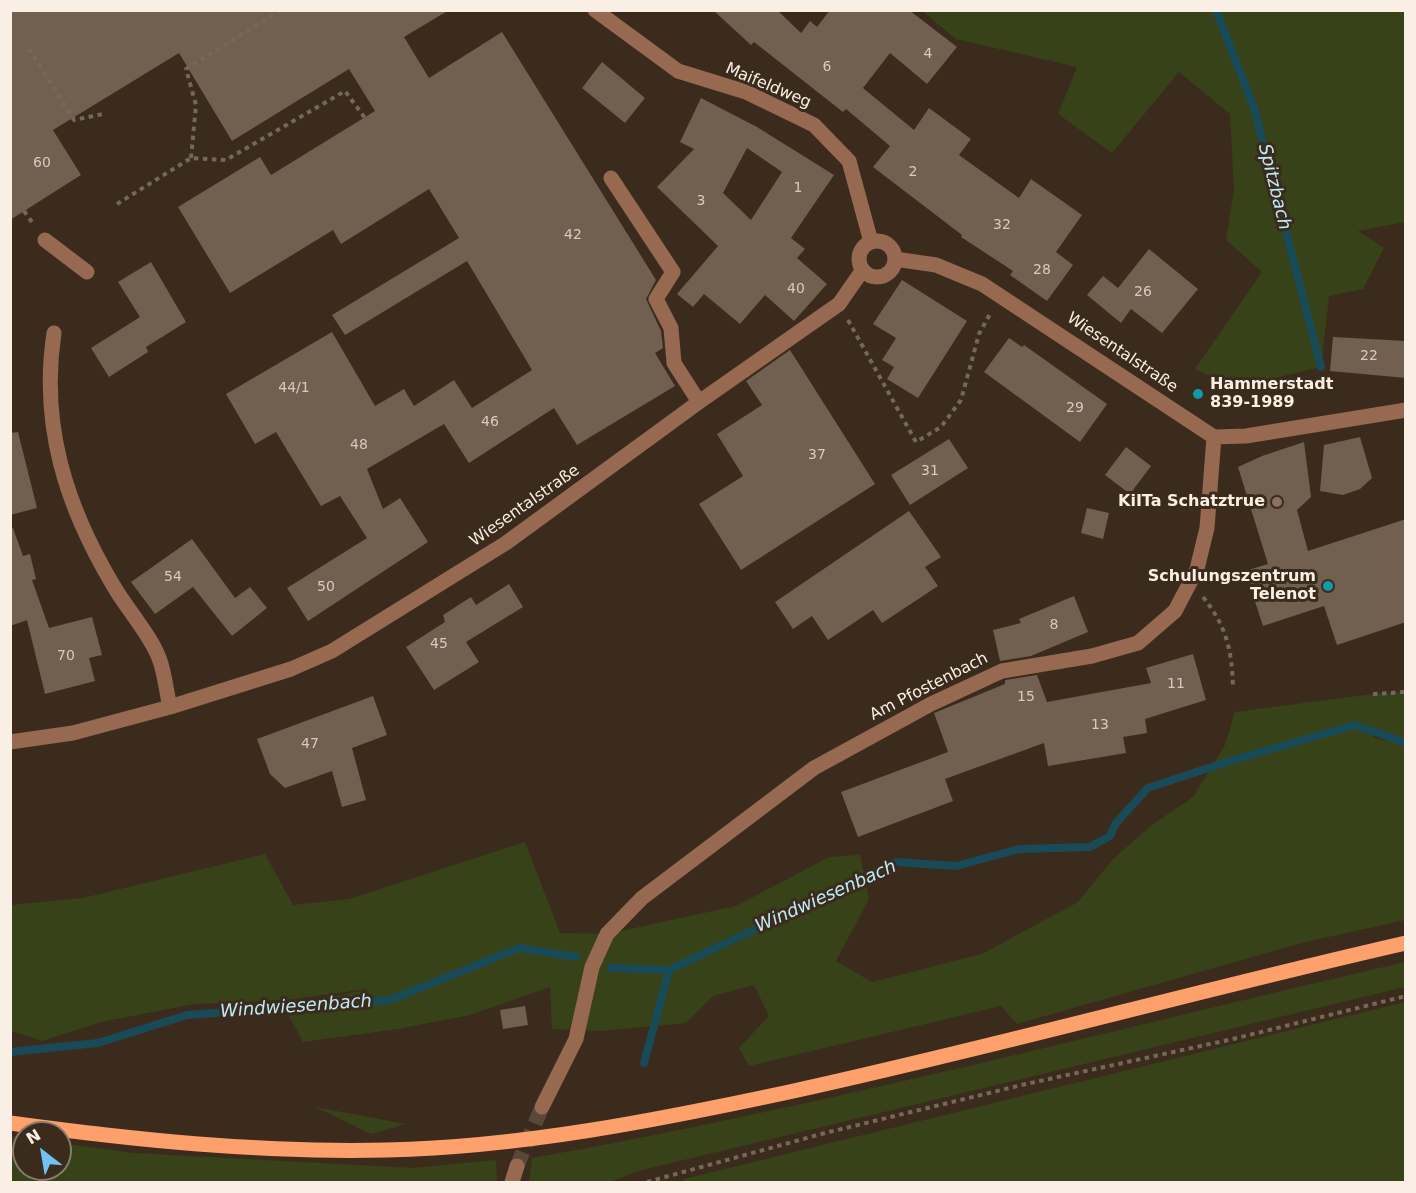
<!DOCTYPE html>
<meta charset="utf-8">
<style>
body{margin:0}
#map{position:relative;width:1416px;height:1193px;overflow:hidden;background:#3b2b1c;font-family:"DejaVu Sans",sans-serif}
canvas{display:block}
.frame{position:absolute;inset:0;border:12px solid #f9efe5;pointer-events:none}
.north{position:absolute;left:12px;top:1121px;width:60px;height:60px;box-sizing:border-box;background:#3b2b1c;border:2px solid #87796c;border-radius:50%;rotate:329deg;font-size:16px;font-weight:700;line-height:24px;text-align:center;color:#f9efe5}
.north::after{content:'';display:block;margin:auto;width:21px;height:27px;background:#71c1f5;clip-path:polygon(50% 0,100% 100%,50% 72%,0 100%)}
</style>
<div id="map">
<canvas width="1416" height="1193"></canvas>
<div class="frame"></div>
<div class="north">N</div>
</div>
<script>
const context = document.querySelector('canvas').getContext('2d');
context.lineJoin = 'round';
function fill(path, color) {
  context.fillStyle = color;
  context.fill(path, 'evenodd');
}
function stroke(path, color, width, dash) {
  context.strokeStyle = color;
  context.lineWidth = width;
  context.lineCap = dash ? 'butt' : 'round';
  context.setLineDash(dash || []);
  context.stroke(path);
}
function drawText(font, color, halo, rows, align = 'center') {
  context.font = font + ' "DejaVu Sans",sans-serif';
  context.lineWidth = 6;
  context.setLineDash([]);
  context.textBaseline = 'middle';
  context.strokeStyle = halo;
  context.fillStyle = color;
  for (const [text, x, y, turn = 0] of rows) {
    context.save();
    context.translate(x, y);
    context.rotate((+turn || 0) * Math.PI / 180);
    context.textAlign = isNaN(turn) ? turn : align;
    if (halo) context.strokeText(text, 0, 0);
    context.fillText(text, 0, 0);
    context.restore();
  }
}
const green = new Path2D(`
 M 922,11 L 1405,11 L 1405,222 L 1358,231 L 1384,248 L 1363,289 L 1329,296 L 1321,367 L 1233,388 L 1195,369 L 1262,272 L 1226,240 L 1234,189 L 1230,114 L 1179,72 L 1112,153 L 1058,114 L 1077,67 L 956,39 Z
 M 1405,692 L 1405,743 L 1375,732 L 1373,738 L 1405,744 L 1405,920 L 1301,943 L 1017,1024 L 1001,1006 L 749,1066 L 739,1048 L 769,1016 L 754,985 L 713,996 L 686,1023 L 600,1031 L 552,1029 L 550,987 L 470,1015 L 398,1029 L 303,1042 L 284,1007 L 374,988 L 287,1000 L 194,1004 L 101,1022 L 42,1041 L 11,1031 L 11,905 L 83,898 L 265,854 L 293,905 L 349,899 L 525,842 L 560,933 L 607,934 L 736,906 L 829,857 L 860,855 L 869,899 L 836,961 L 872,982 L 982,954 L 1078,902 L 1114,858 L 1152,825 L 1193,797 L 1225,745 L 1235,712 L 1373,694 Z
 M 1405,962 L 1405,987 L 638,1171 L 610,1182 L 529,1182 L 532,1158 C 826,1106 1115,1029 1405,962 Z
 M 1405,1002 L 1405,1182 L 682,1182 L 684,1179 Z
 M 315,1107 L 406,1124 L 371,1134 Z
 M 11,1136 L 24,1138 L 24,1169 L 60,1169 L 60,1143 L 133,1153 L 413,1168 L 496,1160 L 497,1182 L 11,1182 Z`);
const stream = new Path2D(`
 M 1216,10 L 1254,108 L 1321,367
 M 611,968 L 669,970 L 896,862 L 956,866 L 1019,849 L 1090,847 L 1110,836 L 1116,823 L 1148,788 L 1230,761 L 1355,725 L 1406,743
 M 10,1052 L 98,1043 L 187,1015 L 390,1000 L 519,948 L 576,957
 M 644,1063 L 669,970`);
const building = new Path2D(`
 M 10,10 L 449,10 L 404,37 L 429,78 L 502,32 L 656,280 L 646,299 L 661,331 L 663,348 L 655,353 L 675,386 L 577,445 L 554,408 L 469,463 L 444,424 L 367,469 L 383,509 L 400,498 L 428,542 L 308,621 L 287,588 L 367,538 L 340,496 L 321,506 L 276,432 L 255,444 L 226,394 L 332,332 L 375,406 L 404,389 L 414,406 L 454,380 L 472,408 L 532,370 L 467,261 L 345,335 L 332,315 L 459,238 L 429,189 L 341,244 L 333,230 L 230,293 L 178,207 L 260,157 L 271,175 L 375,111 L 349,69 L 232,141 L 179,53 L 53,130 L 81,175 L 10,220 Z
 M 713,10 L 777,10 L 801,33 L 810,21 L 817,27 L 830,10 L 909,10 L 957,47 L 927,84 L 890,53 L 863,88 L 914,130 L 929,108 L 971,139 L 959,155 L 1019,198 L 1031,179 L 1082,215 L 1056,252 L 1073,265 L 1047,301 L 1010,275 L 1013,271 L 961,237 L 962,235 L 873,167 L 890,146 L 846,109 L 843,112 L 754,42 L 751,45 Z
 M 602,62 L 645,98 L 625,123 L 582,88 Z
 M 701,98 L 757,127 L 834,175 L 791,238 L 805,249 L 797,258 L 827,284 L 794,321 L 765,295 L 740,324 L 704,294 L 693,307 L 677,294 L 718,246 L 657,187 L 694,149 L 680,142 ZM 747,148 L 782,172 L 751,220 L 723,193 Z
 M 1149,249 L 1198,289 L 1162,333 L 1131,309 L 1121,323 L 1087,295 L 1103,276 L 1118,288 Z
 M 151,262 L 186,322 L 146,347 L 148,352 L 109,377 L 91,348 L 140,317 L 118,282 Z
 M 902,280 L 967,321 L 918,398 L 887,379 L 894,367 L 882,360 L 896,338 L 873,324 Z
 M 1333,337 L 1406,341 L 1406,378 L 1330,371 Z
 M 1009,338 L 1022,347 L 1024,345 L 1107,404 L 1080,442 L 984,372 Z
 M 790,350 L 875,484 L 741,570 L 699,504 L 743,476 L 717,434 L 762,405 L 746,381 Z
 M 18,432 L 37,508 L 10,515 L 10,433 Z
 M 1360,437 L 1372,478 L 1360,489 L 1343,495 L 1320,491 L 1324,445 Z
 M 949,439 L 968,468 L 910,505 L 891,475 Z
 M 1304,442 L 1311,497 L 1297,510 L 1308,551 L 1406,519 L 1406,622 L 1337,645 L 1324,606 L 1263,626 L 1245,571 L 1268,564 L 1238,467 L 1262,456 Z
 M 1126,447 L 1151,466 L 1130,494 L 1105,475 Z
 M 1087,508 L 1109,513 L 1103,539 L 1081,533 Z
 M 909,511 L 941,557 L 925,567 L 938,586 L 882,623 L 873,610 L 828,640 L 812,616 L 793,629 L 775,602 Z
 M 13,528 L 23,556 L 30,554 L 36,579 L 32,580 L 49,628 L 92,617 L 102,655 L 89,658 L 95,681 L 45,694 L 27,620 L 10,626 L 10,529 Z
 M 192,539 L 235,598 L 250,587 L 267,608 L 232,636 L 193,587 L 155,614 L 131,582 Z
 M 509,584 L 523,607 L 466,642 L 479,662 L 434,690 L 406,647 L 445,622 L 443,615 L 471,597 L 476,605 Z
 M 1074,596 L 1088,632 L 1031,656 L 1000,661 L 993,630 L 1021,623 L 1019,619 Z
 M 1193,654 L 1206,700 L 1145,719 L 1147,733 L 1123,737 L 1126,753 L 1048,766 L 1044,743 L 945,779 L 953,801 L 858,837 L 841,792 L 948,752 L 934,713 L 1005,684 L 1005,680 L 1037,675 L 1047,702 L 1151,683 L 1146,668 Z
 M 373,696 L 387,735 L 352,748 L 366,800 L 342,807 L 332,771 L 285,788 L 270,774 L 257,739 Z
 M 525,1006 L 528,1025 L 503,1029 L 500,1010 Z`);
const minorTunnel = new Path2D(`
 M 517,1166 L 542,1107`);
const path = new Path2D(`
 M 29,49 L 74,120 L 103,114
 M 191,158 L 196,105 L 186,69 L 281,10
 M 117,204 L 191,158 L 226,160 L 345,91 L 365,118
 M 24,211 L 34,225
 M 848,320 L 916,442 L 941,427 L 961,400 L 979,334 L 991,312
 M 1203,597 C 1227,627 1232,651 1233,688
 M 1373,694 L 1406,692
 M 647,1182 L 825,1133 L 1026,1084 L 1233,1039 L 1406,996`);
const minor = new Path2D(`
 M 595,10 L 678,71 L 746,92 L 814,125 L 849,161 L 871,242
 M 611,178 L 673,272 L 656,299 L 671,328 L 674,363 L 699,402
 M 45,240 L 87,272
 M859 259a18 18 0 1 1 36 0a18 18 0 1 1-36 0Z
 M 895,259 L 936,265 L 982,284 L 1214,437 L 1246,436 L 1406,410
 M 54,333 C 40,425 66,506 113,585 C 126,608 150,634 159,658 C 165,673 166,691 170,707
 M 10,742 L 73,733 L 170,707 L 291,669 L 332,651 L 506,543 L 699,402 L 839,304 L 862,271
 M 542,1107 L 576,1039 L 592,967 L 607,934 L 642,898 L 814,768 L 931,704 L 1002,671 L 1092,656 L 1138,643 L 1175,611 L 1197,569 L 1207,528 L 1214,437
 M 512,1182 L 517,1166`);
const major = new Path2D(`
 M 10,1123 C 135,1140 261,1153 387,1150 C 522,1147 658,1120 789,1092 C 996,1047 1199,990 1406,943`);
const markers = [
 [1198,394,6,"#0f9aa8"],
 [1277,502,6,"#8d6e63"],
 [1328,586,6,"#0f9aa8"]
];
const numberNames = [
 ["4",928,54],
 ["6",827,67],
 ["60",42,163],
 ["2",913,172],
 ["1",798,188],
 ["3",701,201],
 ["32",1002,225],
 ["42",573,235],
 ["28",1042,270],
 ["40",796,289],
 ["26",1143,292],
 ["22",1369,356],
 ["44/1",294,388],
 ["29",1075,408],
 ["46",490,422],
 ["48",359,445],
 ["37",817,455],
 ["31",930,471],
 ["54",173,577],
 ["50",326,587],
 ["8",1054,625],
 ["45",439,644],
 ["70",66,656],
 ["11",1176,684],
 ["15",1026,697],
 ["13",1100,725],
 ["47",310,744]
];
const streetNames = [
 ["Maifeldweg",768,86,23],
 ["Wiesentalstraße",1122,353,34],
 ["Wiesentalstraße",525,506,-35],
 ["Am Pfostenbach",929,687,-27]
];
const poiNames = [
 ["Hammerstadt",1210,385,"left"],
 ["839-1989",1210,403,"left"],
 ["KiITa Schatztrue",1265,502],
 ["Schulungszentrum",1316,577],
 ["Telenot",1316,595]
];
const waterNames = [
 ["Spitzbach",1274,187,76],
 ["Windwiesenbach",826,897,-24],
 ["Windwiesenbach",296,1007,-4]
];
fill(green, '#374219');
stroke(stream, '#194a58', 8);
fill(building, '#715f4f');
stroke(minorTunnel, '#58483a', 15, [15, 8]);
stroke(path, '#75675a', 4, [4.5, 4.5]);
stroke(minor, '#966950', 15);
stroke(major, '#fea06c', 15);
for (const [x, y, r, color] of markers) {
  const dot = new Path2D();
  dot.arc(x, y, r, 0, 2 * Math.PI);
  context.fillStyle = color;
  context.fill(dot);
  stroke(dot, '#3b2b1c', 2);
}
drawText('14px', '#d7cbc0', null, numberNames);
drawText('16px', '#f9efe5', '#3b2b1c', streetNames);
drawText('bold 16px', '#f9efe5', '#3b2b1c', poiNames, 'right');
drawText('italic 18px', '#bdeaf8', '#3b2b1c', waterNames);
</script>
